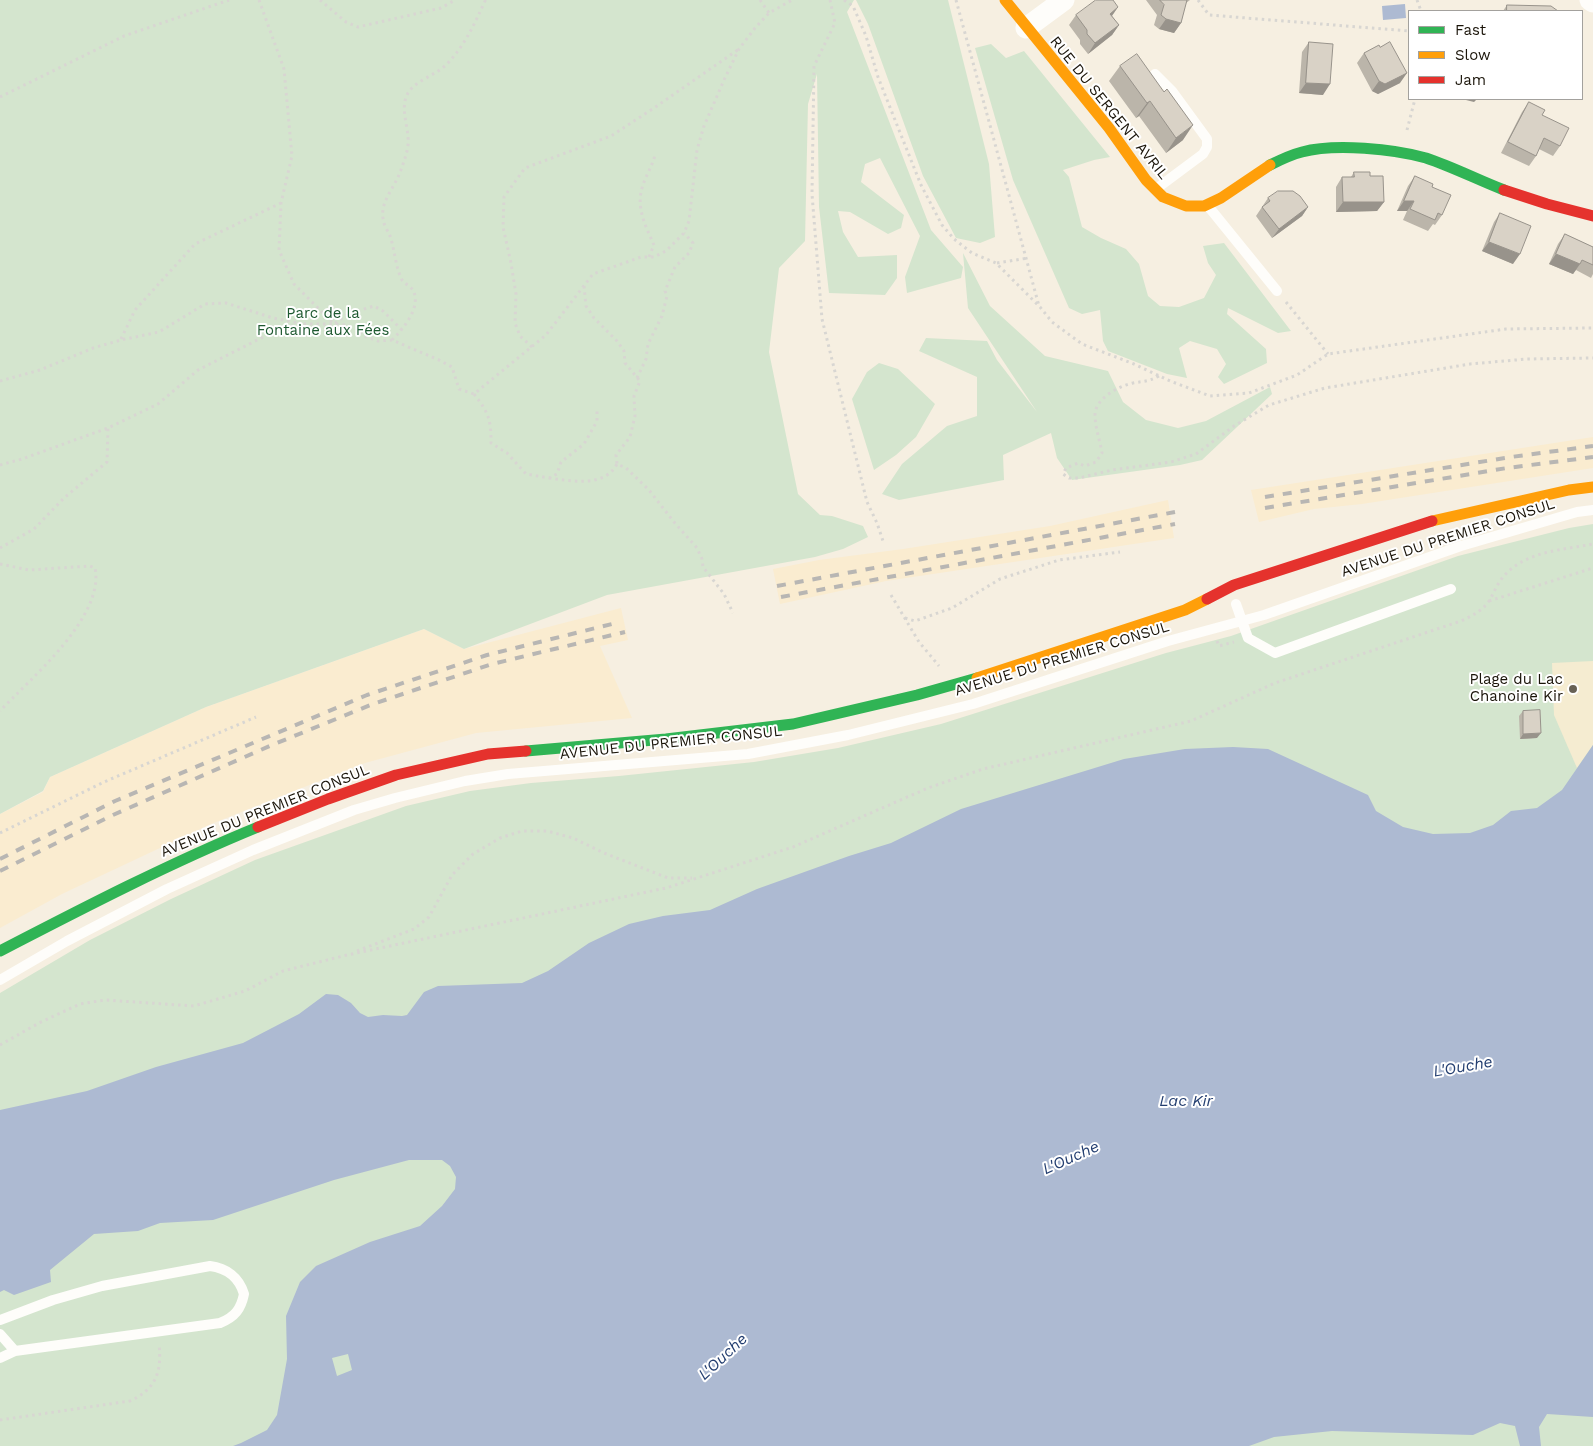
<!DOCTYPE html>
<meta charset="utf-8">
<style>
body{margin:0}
#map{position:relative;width:1593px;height:1446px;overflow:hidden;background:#f6efe1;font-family:"Work Sans",sans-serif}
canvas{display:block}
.legend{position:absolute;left:1408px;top:10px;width:175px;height:90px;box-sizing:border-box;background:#fff;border:1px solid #a3a19d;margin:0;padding:6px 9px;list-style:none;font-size:15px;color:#1a1409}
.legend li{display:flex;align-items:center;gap:10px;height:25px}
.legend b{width:25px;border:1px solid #a3a19d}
</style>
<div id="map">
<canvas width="1593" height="1446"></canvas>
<ul class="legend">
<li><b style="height:6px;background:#30b455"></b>Fast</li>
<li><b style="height:6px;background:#ff9f0a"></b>Slow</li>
<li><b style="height:6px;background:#e5322d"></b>Jam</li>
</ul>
</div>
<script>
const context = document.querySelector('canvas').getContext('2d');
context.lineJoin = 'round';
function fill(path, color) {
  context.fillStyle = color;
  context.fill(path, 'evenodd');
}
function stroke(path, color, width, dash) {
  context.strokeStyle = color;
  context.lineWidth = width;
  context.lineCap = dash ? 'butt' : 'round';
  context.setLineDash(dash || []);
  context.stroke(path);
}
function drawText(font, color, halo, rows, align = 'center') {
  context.font = font + ' "Work Sans",sans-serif';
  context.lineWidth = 4;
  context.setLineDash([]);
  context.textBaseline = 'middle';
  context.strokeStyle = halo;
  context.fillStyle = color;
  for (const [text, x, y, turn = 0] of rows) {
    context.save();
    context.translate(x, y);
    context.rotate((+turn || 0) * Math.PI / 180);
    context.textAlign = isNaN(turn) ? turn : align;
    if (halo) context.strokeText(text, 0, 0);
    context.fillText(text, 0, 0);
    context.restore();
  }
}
const built = new Path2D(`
 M 1593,437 L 1593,468 L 1362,504 L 1314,509 L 1259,522 L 1251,490 Z
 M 1168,500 L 1174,538 L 886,581 L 780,604 L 773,569 L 819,560 L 903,549 L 1050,526 Z
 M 621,608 L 628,640 L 600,646 L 632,718 L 476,733 L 365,763 L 211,824 L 62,894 L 0,928 L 0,814 L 43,792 L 50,777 L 206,707 L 424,629 L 464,649 Z`);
const green = new Path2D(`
 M 0,0 L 854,0 L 847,12 L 931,230 L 963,267 L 961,278 L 907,293 L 905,277 L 920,236 L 880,158 L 865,164 L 861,182 L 904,215 L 901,228 L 888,234 L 850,212 L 838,211 L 843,232 L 858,257 L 897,255 L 897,278 L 885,295 L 829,293 L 819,207 L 817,74 L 808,104 L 805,241 L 779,268 L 769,352 L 798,494 L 820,515 L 832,516 L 863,526 L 868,537 L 843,549 L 815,557 L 607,595 L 464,649 L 424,629 L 206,707 L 50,777 L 43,791 L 0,814 Z
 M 856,0 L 948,0 L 989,164 L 995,237 L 980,243 L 956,238 L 923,176 L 868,24 Z
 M 991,44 L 1006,58 L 1024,51 L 1110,157 L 1094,160 L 1063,170 L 1069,177 L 1082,227 L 1101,238 L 1126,249 L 1139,264 L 1148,296 L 1160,306 L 1179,307 L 1204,298 L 1216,275 L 1208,263 L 1203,246 L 1224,243 L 1291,331 L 1278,333 L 1228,308 L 1227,314 L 1266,349 L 1267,363 L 1224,384 L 1218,377 L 1226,364 L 1217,349 L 1190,341 L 1179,348 L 1187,378 L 1167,374 L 1108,351 L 1103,341 L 1100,310 L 1082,314 L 1069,308 L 1013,180 L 975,48 Z
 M 963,253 L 990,306 L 1045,356 L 1108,371 L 1123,402 L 1146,420 L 1178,428 L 1206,421 L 1270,387 L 1272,394 L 1202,460 L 1180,465 L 1072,480 L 1057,458 L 1051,433 L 1003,455 L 1004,480 L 899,500 L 882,494 L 902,464 L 947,426 L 977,416 L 977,377 L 919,351 L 926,338 L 987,341 L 997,360 L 1037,412 L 968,308 Z
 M 879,363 L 898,369 L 935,404 L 916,437 L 896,455 L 874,470 L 852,399 L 867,372 Z
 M 1593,524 L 1593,1446 L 0,1446 L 0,993 L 90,940 L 171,899 L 255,860 L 406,806 L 470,791 L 531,783 L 619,776 L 754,762 L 838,748 L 941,724 L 1166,653 L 1231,636 L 1458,556 L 1569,528 Z`);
const sand = new Path2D(`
 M 1593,661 L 1593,745 L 1577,768 L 1554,715 L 1552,663 Z`);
const water = new Path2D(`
 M 1405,4 L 1406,18 L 1383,20 L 1382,6 Z
 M 1593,745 L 1593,1417 L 1547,1414 L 1539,1427 L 1541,1446 L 1520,1446 L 1515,1426 L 1500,1423 L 1473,1435 L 1332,1431 L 1274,1437 L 1249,1446 L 233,1446 L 241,1443 L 267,1430 L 277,1415 L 287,1359 L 286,1316 L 300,1282 L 316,1266 L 370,1242 L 420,1226 L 442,1206 L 455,1189 L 456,1177 L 450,1166 L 442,1160 L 409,1160 L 334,1180 L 213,1220 L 160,1223 L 138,1231 L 94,1234 L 50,1270 L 51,1282 L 14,1295 L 4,1290 L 0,1292 L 0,1110 L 87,1091 L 156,1067 L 243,1043 L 299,1014 L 326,994 L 338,995 L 351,1003 L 360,1013 L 368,1017 L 383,1015 L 402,1016 L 407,1015 L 424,992 L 438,986 L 522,983 L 548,971 L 589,943 L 629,924 L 663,916 L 710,910 L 757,889 L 849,856 L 891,843 L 961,809 L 1124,759 L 1185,749 L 1233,747 L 1268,749 L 1368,795 L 1376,811 L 1403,827 L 1433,834 L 1470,833 L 1493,825 L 1511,811 L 1537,808 L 1562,790 ZM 348,1354 L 352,1370 L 337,1376 L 332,1358 Z`);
const path = new Path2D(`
 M 259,0 L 284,69 L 292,156 L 281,203 L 279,250 L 294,284 L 334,324 L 348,314 L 374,306 L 383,311 L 402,330
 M 320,0 L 346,22 L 358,27 L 441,8 L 455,0
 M 760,0 L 769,13
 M 830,0 L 835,23 L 814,66 L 812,194 L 822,319 L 867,502 L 877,523 L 884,544
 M 844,0 L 853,6 L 866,36 L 878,77 L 897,125 L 921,185 L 942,225 L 954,239 L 972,253 L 996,263 L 1040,307 L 1052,322 L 1082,344 L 1134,364 L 1170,381 L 1210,396 L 1249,393 L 1297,375 L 1328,354 L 1506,329 L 1593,328
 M 956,0 L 1039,306
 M 1198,0 L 1209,15 L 1409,31
 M 1417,0 L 1421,11
 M 0,97 L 124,36 L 229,0
 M 1407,130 L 1415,99
 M 649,257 L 654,245 C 646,227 636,208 642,188 C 645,177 652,167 655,155
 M 997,263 L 1028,258
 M 584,286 L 586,306 L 594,318 L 617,341 L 624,351 L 625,363 L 640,381 L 634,396 L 635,416 L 630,437 L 616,455 L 617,464 L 626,468 L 649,490 L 674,522 L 697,548 L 702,559 L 703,567 L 724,594 L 733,613
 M 1286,302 L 1328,354
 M 121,339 L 135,310 L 195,244 L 281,203
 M 392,340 C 403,329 422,307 413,290 C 410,286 405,284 402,280 C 395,266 395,250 390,236 C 388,231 383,224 383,218 C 381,205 389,194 395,183 C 400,174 404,162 407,151 C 412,132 399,112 407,95 C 413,81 437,75 448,63 C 466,43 474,25 485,1 L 483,0
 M 532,347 L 520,336 L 515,323 L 516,294 L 511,263 L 503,227 L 504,197 L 525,168 L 611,136 L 654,108 L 739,49
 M 1159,376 C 1147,382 1144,381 1133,383 C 1119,386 1096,398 1095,414 C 1095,428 1100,440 1102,453 L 1096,462 L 1085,466 L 1078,463 L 1066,468 L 1063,474 L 1069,478 L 1079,478 L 1112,470 L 1171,462 L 1196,454 L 1234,426 L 1269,405 L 1325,388 L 1470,364 L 1527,359 L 1593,358
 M 637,378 L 646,359 L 648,344 L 662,316 L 667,296 L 665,291 L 675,267 L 689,253 L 693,243 L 684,233
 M 0,381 L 40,370 L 93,348 L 121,340 L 159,332 L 205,304 L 226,303 L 273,318 L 298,323
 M 474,394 C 489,413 491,420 491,443 L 507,453 L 526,474 L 549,478 L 557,474 L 561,462 L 584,444 L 597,421 L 597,408
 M 0,465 L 22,459 L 108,428 L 158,404 L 198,370 L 275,331 L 299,324 L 334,324 L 346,325 L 356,328 L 364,336 L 378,341 L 392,340 L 439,360 L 452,367 L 459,389 L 474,394 L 546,335 L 593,274 L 641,257 L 654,257 L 666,251 L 684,233 L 689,221 L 697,150 L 704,126 L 724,80 L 739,49 L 755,28 L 769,13 L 792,0
 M 549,478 C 571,481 604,488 617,464
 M 0,548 L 34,529 L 64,498 L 107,462 L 108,428
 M 0,564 L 29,570 L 90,566 L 95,568 C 105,617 30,679 0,711
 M 891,595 L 919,642 L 939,666
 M 1489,601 L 1593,568
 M 905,618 L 915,621 L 952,608 L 1000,579 L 1059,560 L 1120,552
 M 1217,641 L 1219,646 L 1234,642
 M 0,833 L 104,782 L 256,717
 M 357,951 L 414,929 L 429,917 L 452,875 L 473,854 L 500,838 L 522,831 L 547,831 L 573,838 L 604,853 L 668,878 L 692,878
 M 0,1045 L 39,1023 L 80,1004 L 105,1000 L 194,1006 L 245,991 L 283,971 L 347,955 L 666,888 L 793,847 L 928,788 L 983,769 L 1191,721 L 1275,683 L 1461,621 C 1472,616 1482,611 1489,601 C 1494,593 1497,584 1503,577 C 1525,551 1562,550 1593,544
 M 0,1420 L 130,1401 C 156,1389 162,1372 159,1344`);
const lane = new Path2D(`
 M 1155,74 L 1172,91 L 1207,139 L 1207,147 L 1203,154 L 1156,189
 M 1208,206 L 1277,291
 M 1236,604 L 1248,638 L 1275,653 L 1451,589
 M 0,980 L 67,941 L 167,889 L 253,850 L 354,810 L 395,798 L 465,781 L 508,774 L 748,754 L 848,735 L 973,704 L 1168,641 L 1264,615 L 1461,546 L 1577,512 L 1593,510
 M 0,1320 L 53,1300 L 102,1286 L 210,1266 C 226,1268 239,1277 244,1294 C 241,1309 235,1317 220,1323 L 15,1351 L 0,1358
 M 0,1334 L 15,1351`);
const street = new Path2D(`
 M 1590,0 L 1593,2
 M 1026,28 L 1064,0`);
const fast = new Path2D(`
 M 1270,165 C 1280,160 1290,155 1302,152 C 1335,143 1394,149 1426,158 C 1453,167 1478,180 1504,190
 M 526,751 L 666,739 L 793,724 L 917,695 L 977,678
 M 0,951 C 85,907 170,863 258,827`);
const slow = new Path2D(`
 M 1005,0 L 1109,128 L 1146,180 L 1163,197 L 1186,206 L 1204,206 L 1221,198 L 1270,165
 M 1432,521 L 1569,490 L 1593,487
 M 977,678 L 1185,610 L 1207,599`);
const jam = new Path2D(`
 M 1504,190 L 1547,204 L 1593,216
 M 1207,599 L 1234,585 L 1432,521
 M 258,827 L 328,799 L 396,775 L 488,754 L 526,751`);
const rail = new Path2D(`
 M 1265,497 L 1511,457 L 1593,446
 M 1265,508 L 1507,468 L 1593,457
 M 777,586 L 1175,512
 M 781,597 L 1175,524
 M 0,859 L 115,801 L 367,695 L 487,655 L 620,622
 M 0,871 L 113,815 L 272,745 L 373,704 L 492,664 L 625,632`);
const wall = new Path2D(`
 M 1146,0 L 1190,0 L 1186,3 L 1181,23 L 1174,33 L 1159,29 L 1154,25 L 1157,15 Z
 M 1507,5 L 1558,11 L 1503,11 Z
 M 1118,7 L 1112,16 L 1119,25 L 1112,35 L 1088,54 L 1080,44 L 1080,40 L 1069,25 L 1076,15 Z
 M 1309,42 L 1323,95 L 1299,93 L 1302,52 Z
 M 1380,47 L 1400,83 L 1378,94 L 1372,91 L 1357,63 L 1364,53 Z
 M 1120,66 L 1183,140 L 1166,153 L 1139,116 L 1136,118 L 1109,81 Z
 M 1529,102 L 1542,115 L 1560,146 L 1553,156 L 1539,149 L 1536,156 L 1529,166 L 1501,153 L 1522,112 Z
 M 1354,172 L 1370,176 L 1384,202 L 1377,211 L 1336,212 L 1336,187 L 1342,177 L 1351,177 Z
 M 1415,176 L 1432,187 L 1442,215 L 1435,225 L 1433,224 L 1428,231 L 1403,220 L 1407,211 L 1397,211 L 1408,186 Z
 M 1268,198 L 1308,207 L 1302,216 L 1272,238 L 1256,216 Z
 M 1500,213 L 1513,264 L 1482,251 L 1494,222 Z
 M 1565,234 L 1593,247 L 1593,274 L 1591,278 L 1576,270 L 1573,274 L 1549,264 L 1558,244 Z
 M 1523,711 L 1537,738 L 1520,739 L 1519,716 Z`);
const shadedWall = new Path2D(`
 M 1118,7 L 1111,17 L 1110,14 Z
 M 1166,19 L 1181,23 L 1174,33 L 1159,29 Z
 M 1119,25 L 1112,35 L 1088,54 L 1095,43 Z
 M 1407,73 L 1400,83 L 1378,94 L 1372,91 L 1379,81 Z
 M 1306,83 L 1330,84 L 1323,95 L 1299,93 Z
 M 1462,99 L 1477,99 L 1474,102 Z
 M 1150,101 L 1139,116 L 1136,118 L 1147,103 Z
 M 1193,125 L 1183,140 L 1166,153 L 1176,138 Z
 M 1404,201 L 1414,201 L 1407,211 L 1397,211 Z
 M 1343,202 L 1384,202 L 1377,211 L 1336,212 Z
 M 1308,207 L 1302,216 L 1272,238 L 1279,229 Z
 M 1489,242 L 1520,254 L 1513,264 L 1482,251 Z
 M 1556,254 L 1580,264 L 1573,274 L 1549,264 Z
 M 1541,733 L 1537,738 L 1520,739 L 1523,734 Z`);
const building = new Path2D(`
 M 1096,0 L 1113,0 L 1118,7 L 1110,14 L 1119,25 L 1095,43 L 1087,34 L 1087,30 L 1076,15 Z
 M 1160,0 L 1187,0 L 1181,23 L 1166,19 L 1161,15 L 1164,5 Z
 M 1507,5 L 1551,6 L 1558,11 L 1507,11 Z
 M 1309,42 L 1333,44 L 1330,84 L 1306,83 Z
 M 1390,42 L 1407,73 L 1385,84 L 1379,81 L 1364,53 L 1379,45 L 1380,47 Z
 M 1137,54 L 1164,92 L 1167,89 L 1193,125 L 1176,138 L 1150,101 L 1147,103 L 1120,66 Z
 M 1529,102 L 1545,110 L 1542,115 L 1569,128 L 1560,146 L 1544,138 L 1536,156 L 1508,142 Z
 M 1354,172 L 1370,172 L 1370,176 L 1383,176 L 1384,202 L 1343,202 L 1342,177 L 1354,177 Z
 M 1415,176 L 1433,184 L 1432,187 L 1451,195 L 1442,215 L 1438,213 L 1435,220 L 1410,209 L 1414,201 L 1404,201 Z
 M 1278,191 L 1293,191 L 1300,196 L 1308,207 L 1279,229 L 1262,207 L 1270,201 L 1268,198 Z
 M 1500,213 L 1531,226 L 1520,254 L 1489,242 Z
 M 1565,234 L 1593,247 L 1593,265 L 1582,260 L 1580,264 L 1556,254 Z
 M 1540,710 L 1541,733 L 1523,734 L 1523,711 Z`);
const markers = [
 [1573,689,5,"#676155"]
];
const streetNames = [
 ["RUE DU SERGENT AVRIL",1109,108,51],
 ["AVENUE DU PREMIER CONSUL",1448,538,-18],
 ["AVENUE DU PREMIER CONSUL",1062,659,-17],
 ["AVENUE DU PREMIER CONSUL",671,743,-6],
 ["AVENUE DU PREMIER CONSUL",265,811,-22]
];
const parkNames = [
 ["Parc de la",323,314],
 ["Fontaine aux Fées",323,331]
];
const poiNames = [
 ["Plage du Lac",1563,680],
 ["Chanoine Kir",1563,697]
];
const waterNames = [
 ["L'Ouche",1463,1067,-10],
 ["Lac Kir",1186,1101],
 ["L'Ouche",1071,1158,-24],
 ["L'Ouche",723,1357,-43]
];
fill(built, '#faecd0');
fill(green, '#d4e5ce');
fill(sand, '#f5ecd1');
fill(water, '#adbad2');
stroke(path, '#d8d6d2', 3, [2.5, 4]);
stroke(lane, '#fefdfa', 10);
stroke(street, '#fefdfa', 21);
stroke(fast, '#30b455', 11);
stroke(slow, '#ff9f0a', 11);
stroke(jam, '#e5322d', 11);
stroke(rail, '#b8b6b3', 4, [9, 9]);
fill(wall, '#bbb5aa');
fill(shadedWall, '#98938b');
fill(building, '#d9d2c6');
stroke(building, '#98938b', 1);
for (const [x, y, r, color] of markers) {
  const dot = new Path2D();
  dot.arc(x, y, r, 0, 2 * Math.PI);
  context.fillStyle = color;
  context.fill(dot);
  stroke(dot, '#fff', 2);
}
drawText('15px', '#1a1409', '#fff', streetNames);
drawText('15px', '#1d5930', '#fff', parkNames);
drawText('15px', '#1a1409', '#fff', poiNames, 'right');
drawText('italic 16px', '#233e70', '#fff', waterNames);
</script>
